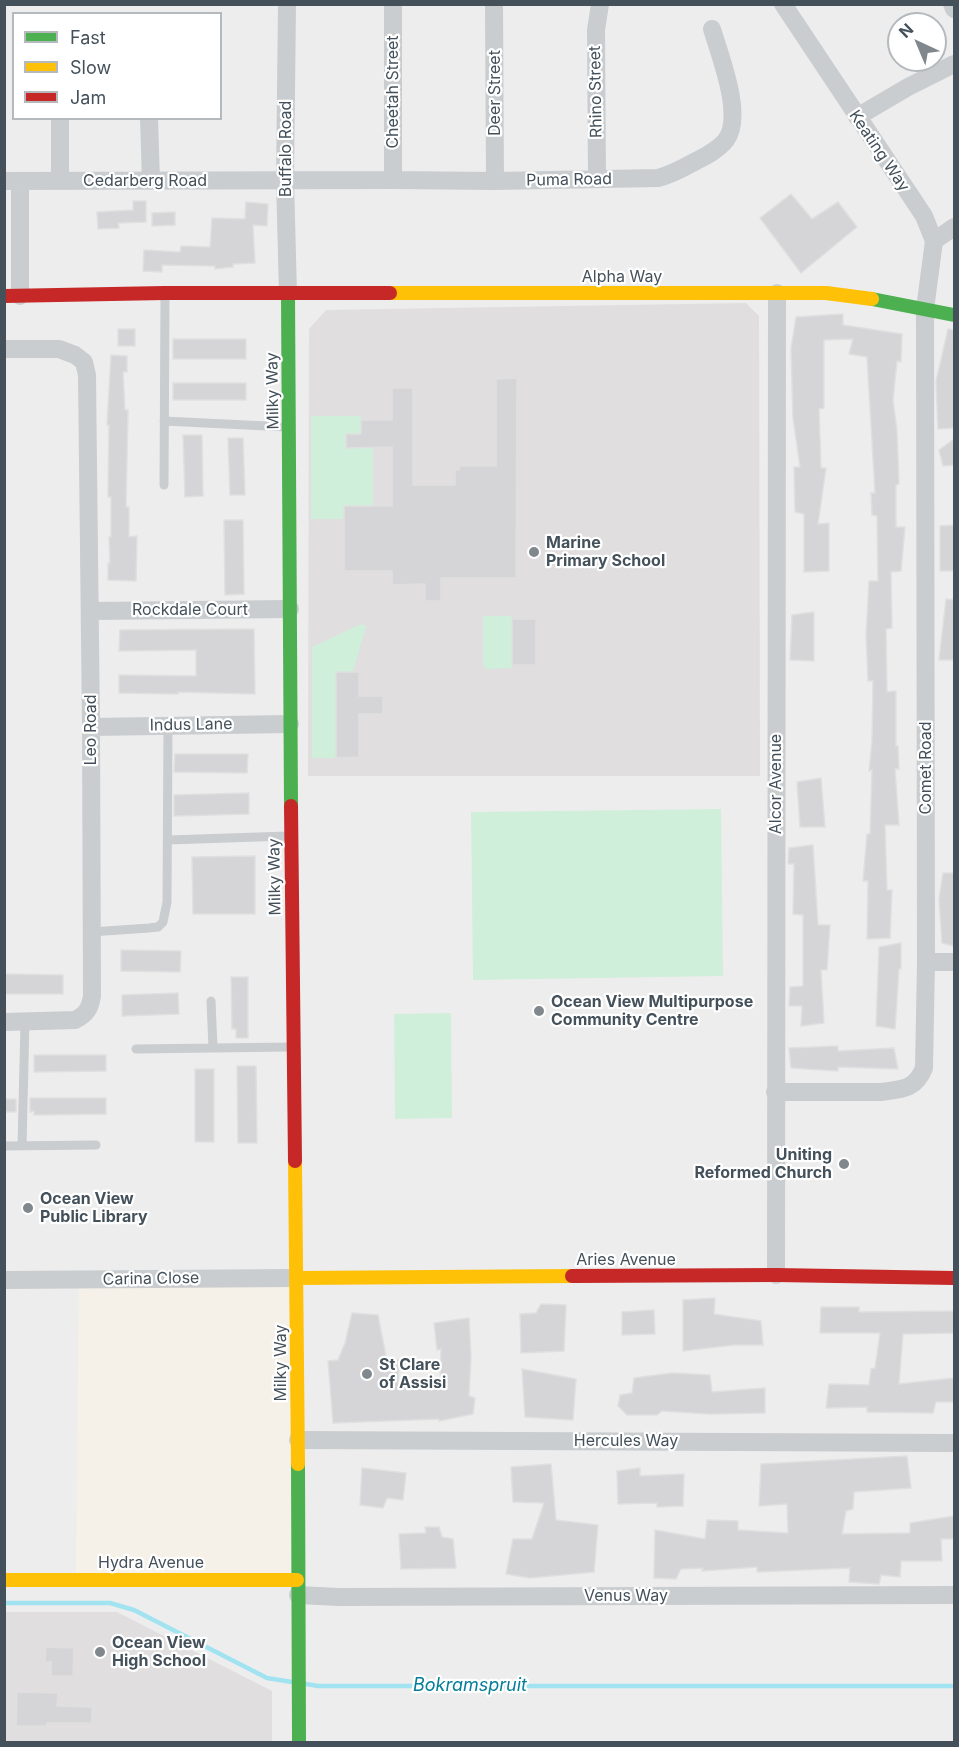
<!DOCTYPE html>
<style>
body{margin:0}
#map{position:relative;width:959px;height:1747px;overflow:hidden;background:#eeeded;font-family:Inter,sans-serif}
canvas{display:block}
.frame{position:absolute;inset:0;border:6px solid #44515b;pointer-events:none}
.legend{position:absolute;left:12px;top:12px;width:210px;height:108px;box-sizing:border-box;background:#fff;border:2px solid #b4b9bd;margin:0;padding:8px 10px;list-style:none;font-size:18px;color:#44515b}
.legend li{display:flex;align-items:center;gap:12px;height:30px}
.legend b{width:30px;border:2px solid #b4b9bd}
.north{position:absolute;left:887px;top:12px;width:60px;height:60px;box-sizing:border-box;background:#fff;border:2px solid #b4b9bd;border-radius:50%;rotate:316deg;font-size:16px;font-weight:700;line-height:24px;text-align:center;color:#44515b}
.north::after{content:'';display:block;margin:auto;width:21px;height:27px;background:#80888e;clip-path:polygon(50% 0,100% 100%,50% 72%,0 100%)}
</style>
<div id="map">
<canvas width="959" height="1747"></canvas>
<div class="frame"></div>
<ul class="legend">
<li><b style="height:8px;background:#4caf50"></b>Fast</li>
<li><b style="height:8px;background:#ffc107"></b>Slow</li>
<li><b style="height:8px;background:#c62828"></b>Jam</li>
</ul>
<div class="north">N</div>
</div>
<script>
const context = document.querySelector('canvas').getContext('2d');
context.lineJoin = 'round';
function fill(path, color) {
  context.fillStyle = color;
  context.fill(path, 'evenodd');
}
function stroke(path, color, width, dash) {
  context.strokeStyle = color;
  context.lineWidth = width;
  context.lineCap = dash ? 'butt' : 'round';
  context.setLineDash(dash || []);
  context.stroke(path);
}
function drawText(font, color, halo, rows, align = 'center') {
  context.font = font + ' Inter,sans-serif';
  context.lineWidth = 4.5;
  context.setLineDash([]);
  context.textBaseline = 'middle';
  context.strokeStyle = halo;
  context.fillStyle = color;
  for (const [text, x, y, turn = 0] of rows) {
    context.save();
    context.translate(x, y);
    context.rotate((+turn || 0) * Math.PI / 180);
    context.textAlign = isNaN(turn) ? turn : align;
    if (halo) context.strokeText(text, 0, 0);
    context.fillText(text, 0, 0);
    context.restore();
  }
}
const commercial = new Path2D(`
 M 297,1278 L 297,1580 L 76,1579 L 79,1280 Z`);
const education = new Path2D(`
 M 746,303 L 759,316 L 760,776 L 308,776 L 309,329 L 326,310 Z
 M 4,1612 L 117,1612 L 272,1691 L 272,1742 L 5,1742 Z`);
const green = new Path2D(`
 M 311,416 L 361,416 L 361,434 L 346,434 L 346,447 L 373,448 L 373,506 L 344,506 L 344,519 L 311,519 Z
 M 483,616 L 512,616 L 512,668 L 485,669 L 483,664 Z
 M 361,624 L 366,626 L 353,672 L 336,672 L 336,758 L 312,758 L 312,647 Z
 M 721,809 L 723,976 L 473,980 L 471,812 Z
 M 451,1013 L 452,1118 L 395,1119 L 394,1014 Z`);
const stream = new Path2D(`
 M 4,1603 L 110,1603 L 134,1610 L 267,1678 L 292,1682
 M 306,1684 L 318,1686 L 954,1686`);
const building = new Path2D(`
 M 791,194 L 812,219 L 838,202 L 857,227 L 801,273 L 760,218 Z
 M 133,201 L 146,201 L 146,222 L 118,223 L 119,228 L 98,229 L 97,212 L 133,210 Z
 M 246,202 L 268,204 L 267,226 L 253,225 L 255,263 L 233,264 L 233,267 L 215,269 L 215,266 L 162,265 L 162,272 L 143,271 L 144,250 L 180,252 L 181,246 L 210,247 L 212,218 L 245,219 Z
 M 175,212 L 175,225 L 152,226 L 152,213 Z
 M 843,314 L 843,325 L 902,334 L 901,362 L 897,361 L 893,400 L 897,431 L 899,484 L 896,485 L 896,527 L 905,527 L 901,571 L 891,572 L 892,628 L 886,629 L 887,692 L 896,691 L 896,746 L 898,746 L 899,769 L 895,769 L 899,825 L 885,825 L 887,890 L 892,890 L 890,938 L 867,939 L 868,881 L 863,881 L 867,834 L 870,834 L 872,770 L 869,771 L 872,741 L 873,681 L 868,681 L 866,635 L 869,581 L 878,581 L 877,516 L 872,515 L 871,493 L 875,493 L 867,357 L 849,354 L 853,339 L 824,340 L 824,408 L 819,409 L 821,468 L 826,468 L 818,524 L 829,523 L 829,571 L 804,572 L 804,514 L 795,512 L 794,467 L 800,467 L 793,418 L 791,349 L 796,317 Z
 M 118,329 L 135,329 L 135,346 L 118,346 Z
 M 948,329 L 954,330 L 954,428 L 938,429 L 936,381 Z
 M 173,339 L 246,339 L 246,359 L 173,359 Z
 M 111,355 L 127,356 L 127,372 L 123,372 L 125,410 L 128,410 L 126,507 L 129,507 L 129,537 L 137,536 L 136,581 L 108,580 L 108,563 L 110,563 L 109,537 L 111,537 L 111,497 L 108,497 L 109,425 L 107,425 Z
 M 517,378 L 516,578 L 441,578 L 441,601 L 425,601 L 425,584 L 392,585 L 392,571 L 344,571 L 344,506 L 392,506 L 392,447 L 346,448 L 346,434 L 361,434 L 361,420 L 392,420 L 392,388 L 413,388 L 413,485 L 455,485 L 455,470 L 459,470 L 459,466 L 496,466 L 496,379 Z
 M 173,383 L 246,383 L 246,400 L 173,400 Z
 M 183,435 L 202,435 L 203,496 L 185,497 Z
 M 228,438 L 243,438 L 245,495 L 230,495 Z
 M 954,439 L 954,465 L 943,466 L 939,450 Z
 M 224,520 L 243,520 L 244,594 L 225,595 Z
 M 954,525 L 954,571 L 940,571 L 940,526 Z
 M 946,599 L 954,600 L 954,660 L 939,660 Z
 M 814,612 L 814,661 L 790,660 L 792,615 Z
 M 512,619 L 536,619 L 536,665 L 512,665 Z
 M 254,629 L 255,694 L 178,692 L 178,694 L 119,693 L 119,675 L 196,676 L 196,650 L 119,651 L 120,630 Z
 M 336,672 L 359,672 L 359,696 L 383,696 L 383,714 L 359,714 L 359,757 L 336,758 Z
 M 175,754 L 248,754 L 247,773 L 174,772 Z
 M 821,778 L 825,827 L 800,827 L 797,782 Z
 M 249,793 L 249,814 L 174,816 L 174,795 Z
 M 813,845 L 818,925 L 830,925 L 827,970 L 821,970 L 824,1023 L 801,1026 L 802,1006 L 789,1006 L 790,987 L 803,986 L 803,915 L 793,914 L 794,864 L 788,864 L 789,848 Z
 M 255,856 L 255,914 L 193,914 L 192,857 Z
 M 943,873 L 954,873 L 954,946 L 942,943 L 939,899 Z
 M 901,943 L 901,969 L 899,969 L 895,1029 L 876,1026 L 879,947 Z
 M 121,950 L 181,951 L 180,972 L 121,971 Z
 M 4,974 L 63,975 L 63,994 L 4,994 Z
 M 231,977 L 248,977 L 248,1038 L 236,1038 L 236,1029 L 232,1029 Z
 M 178,993 L 179,1014 L 122,1016 L 122,995 Z
 M 838,1046 L 838,1051 L 894,1048 L 898,1069 L 838,1067 L 838,1071 L 791,1068 L 789,1048 Z
 M 34,1055 L 106,1055 L 106,1071 L 34,1072 Z
 M 237,1066 L 256,1066 L 257,1143 L 238,1143 Z
 M 195,1069 L 214,1069 L 214,1142 L 195,1142 Z
 M 30,1098 L 106,1098 L 106,1114 L 34,1115 L 34,1111 L 30,1112 Z
 M 4,1099 L 16,1099 L 16,1112 L 4,1112 Z
 M 715,1298 L 714,1314 L 761,1321 L 763,1345 L 734,1345 L 683,1351 L 683,1300 Z
 M 541,1304 L 566,1305 L 564,1351 L 521,1353 L 520,1314 L 536,1313 Z
 M 821,1307 L 859,1307 L 859,1312 L 954,1311 L 954,1333 L 903,1334 L 899,1384 L 954,1378 L 954,1402 L 936,1402 L 933,1413 L 867,1412 L 867,1407 L 826,1408 L 829,1384 L 869,1385 L 871,1369 L 875,1368 L 880,1333 L 820,1333 Z
 M 654,1310 L 655,1334 L 622,1335 L 622,1312 Z
 M 352,1313 L 378,1315 L 387,1361 L 400,1359 L 398,1382 L 440,1385 L 441,1349 L 437,1350 L 434,1323 L 469,1318 L 471,1357 L 469,1396 L 475,1398 L 473,1414 L 439,1421 L 439,1419 L 333,1423 L 328,1361 L 338,1360 L 345,1343 Z
 M 522,1369 L 576,1379 L 573,1420 L 525,1417 Z
 M 672,1373 L 710,1375 L 712,1392 L 765,1388 L 765,1413 L 709,1414 L 662,1411 L 657,1415 L 627,1415 L 618,1406 L 620,1395 L 632,1393 L 634,1378 Z
 M 907,1456 L 911,1488 L 854,1492 L 853,1509 L 846,1511 L 842,1534 L 910,1533 L 910,1523 L 954,1516 L 954,1539 L 941,1539 L 942,1561 L 901,1561 L 900,1577 L 881,1575 L 879,1584 L 849,1582 L 850,1568 L 757,1572 L 757,1567 L 702,1571 L 703,1568 L 681,1569 L 676,1579 L 654,1578 L 655,1530 L 705,1539 L 707,1520 L 738,1521 L 738,1530 L 788,1533 L 787,1504 L 759,1506 L 761,1464 Z
 M 551,1464 L 556,1520 L 598,1525 L 594,1572 L 530,1578 L 506,1574 L 513,1539 L 532,1539 L 544,1503 L 513,1502 L 511,1467 Z
 M 362,1468 L 406,1473 L 403,1500 L 387,1498 L 383,1508 L 360,1505 Z
 M 640,1468 L 640,1476 L 684,1474 L 683,1506 L 657,1507 L 657,1503 L 618,1504 L 617,1471 Z
 M 425,1527 L 439,1527 L 442,1537 L 453,1539 L 456,1568 L 401,1569 L 399,1534 L 426,1533 Z
 M 46,1647 L 74,1648 L 73,1676 L 51,1676 L 51,1662 L 45,1662 Z
 M 17,1692 L 58,1693 L 57,1706 L 92,1707 L 92,1723 L 47,1723 L 47,1726 L 16,1726 Z`);
const lane = new Path2D(`
 M 164,421 L 287,427
 M 164,485 L 165,295
 M 168,840 L 288,836
 M 91,932 L 149,928 L 158,927 L 163,922 L 167,902 L 168,725
 M 211,1001 L 213,1048
 M 136,1049 L 292,1047
 M 4,1146 L 96,1145
 M 22,1146 L 25,1022`);
const street = new Path2D(`
 M 287,4 L 285,180 L 288,294
 M 393,4 L 393,180
 M 494,4 L 495,181
 M 952,4 L 954,9
 M 857,117 L 908,87 L 954,64
 M 60,118 L 60,181
 M 149,118 L 151,181
 M 597,179 L 596,30 L 600,4
 M 4,181 L 393,180 L 495,181 L 658,178 C 671,175 683,168 696,161 C 706,156 718,150 726,140 C 744,116 720,56 712,29
 M 20,181 L 20,296
 M 934,241 L 954,227
 M 4,349 L 59,349 L 75,355 L 84,362 L 87,375 L 91,727 L 92,996 C 90,1008 87,1014 75,1020 L 4,1022
 M 90,611 L 290,609
 M 91,727 L 290,724
 M 926,962 L 954,962
 M 775,1092 L 881,1092 C 902,1089 915,1090 924,1068 L 926,962 L 925,309 L 934,241 L 924,216 L 783,4
 M 776,1275 L 777,293
 M 4,1280 L 297,1278
 M 298,1440 L 954,1443
 M 298,1595 L 339,1597 L 954,1595`);
const fast = new Path2D(`
 M 288,294 L 291,806
 M 872,299 L 954,315
 M 298,1464 L 299,1742`);
const slow = new Path2D(`
 M 390,293 L 826,293 L 872,299
 M 295,1161 L 298,1464
 M 297,1278 L 572,1276
 M 4,1580 L 297,1580`);
const jam = new Path2D(`
 M 4,296 L 165,293 L 390,293
 M 291,806 L 295,1161
 M 572,1276 L 776,1275 L 954,1278`);
const markers = [
 [534,552,6,"#80888e"],
 [539,1011,6,"#80888e"],
 [844,1164,6,"#80888e"],
 [28,1208,6,"#80888e"],
 [367,1374,6,"#80888e"],
 [100,1652,6,"#80888e"]
];
const streetNames = [
 ["Cheetah Street",393,92,-90],
 ["Rhino Street",596,92,-91],
 ["Deer Street",495,93,-90],
 ["Buffalo Road",286,149,-90],
 ["Keating Way",879,151,56],
 ["Puma Road",569,180,-1],
 ["Cedarberg Road",145,181],
 ["Alpha Way",622,277],
 ["Milky Way",273,391,-91],
 ["Rockdale Court",190,610],
 ["Indus Lane",191,725,-1],
 ["Leo Road",91,730,-90],
 ["Comet Road",926,768,-90],
 ["Alcor Avenue",776,784,-90],
 ["Milky Way",275,877,-91],
 ["Aries Avenue",626,1260],
 ["Carina Close",151,1279,-1],
 ["Milky Way",281,1363,-90],
 ["Hercules Way",626,1441],
 ["Hydra Avenue",151,1563],
 ["Venus Way",626,1596]
];
const poiNames = [
 ["Marine",546,543],
 ["Primary School",546,561],
 ["Ocean View Multipurpose",551,1002],
 ["Community Centre",551,1020],
 ["Uniting",832,1155,"right"],
 ["Reformed Church",832,1173,"right"],
 ["Ocean View",40,1199],
 ["Public Library",40,1217],
 ["St Clare",379,1365],
 ["of Assisi",379,1383],
 ["Ocean View",112,1643],
 ["High School",112,1661]
];
const waterNames = [
 ["Bokramspruit",470,1686]
];
fill(commercial, '#f6f1e8');
fill(education, '#e0dedf');
fill(green, '#cfefda');
stroke(stream, '#a1e3f0', 4.5);
fill(building, '#d5d5d7');
stroke(building, '#dfdfe0', 1.5);
stroke(lane, '#c9cdcf', 9);
stroke(street, '#c9cdcf', 18);
stroke(fast, '#4caf50', 14);
stroke(slow, '#ffc107', 14);
stroke(jam, '#c62828', 14);
for (const [x, y, r, color] of markers) {
  const dot = new Path2D();
  dot.arc(x, y, r, 0, 2 * Math.PI);
  context.fillStyle = color;
  context.fill(dot);
  stroke(dot, '#fff', 2);
}
drawText('16px', '#44515b', '#fff', streetNames);
drawText('bold 16px', '#44515b', '#fff', poiNames, 'left');
drawText('italic 18px', '#057f97', '#fff', waterNames);
</script>
